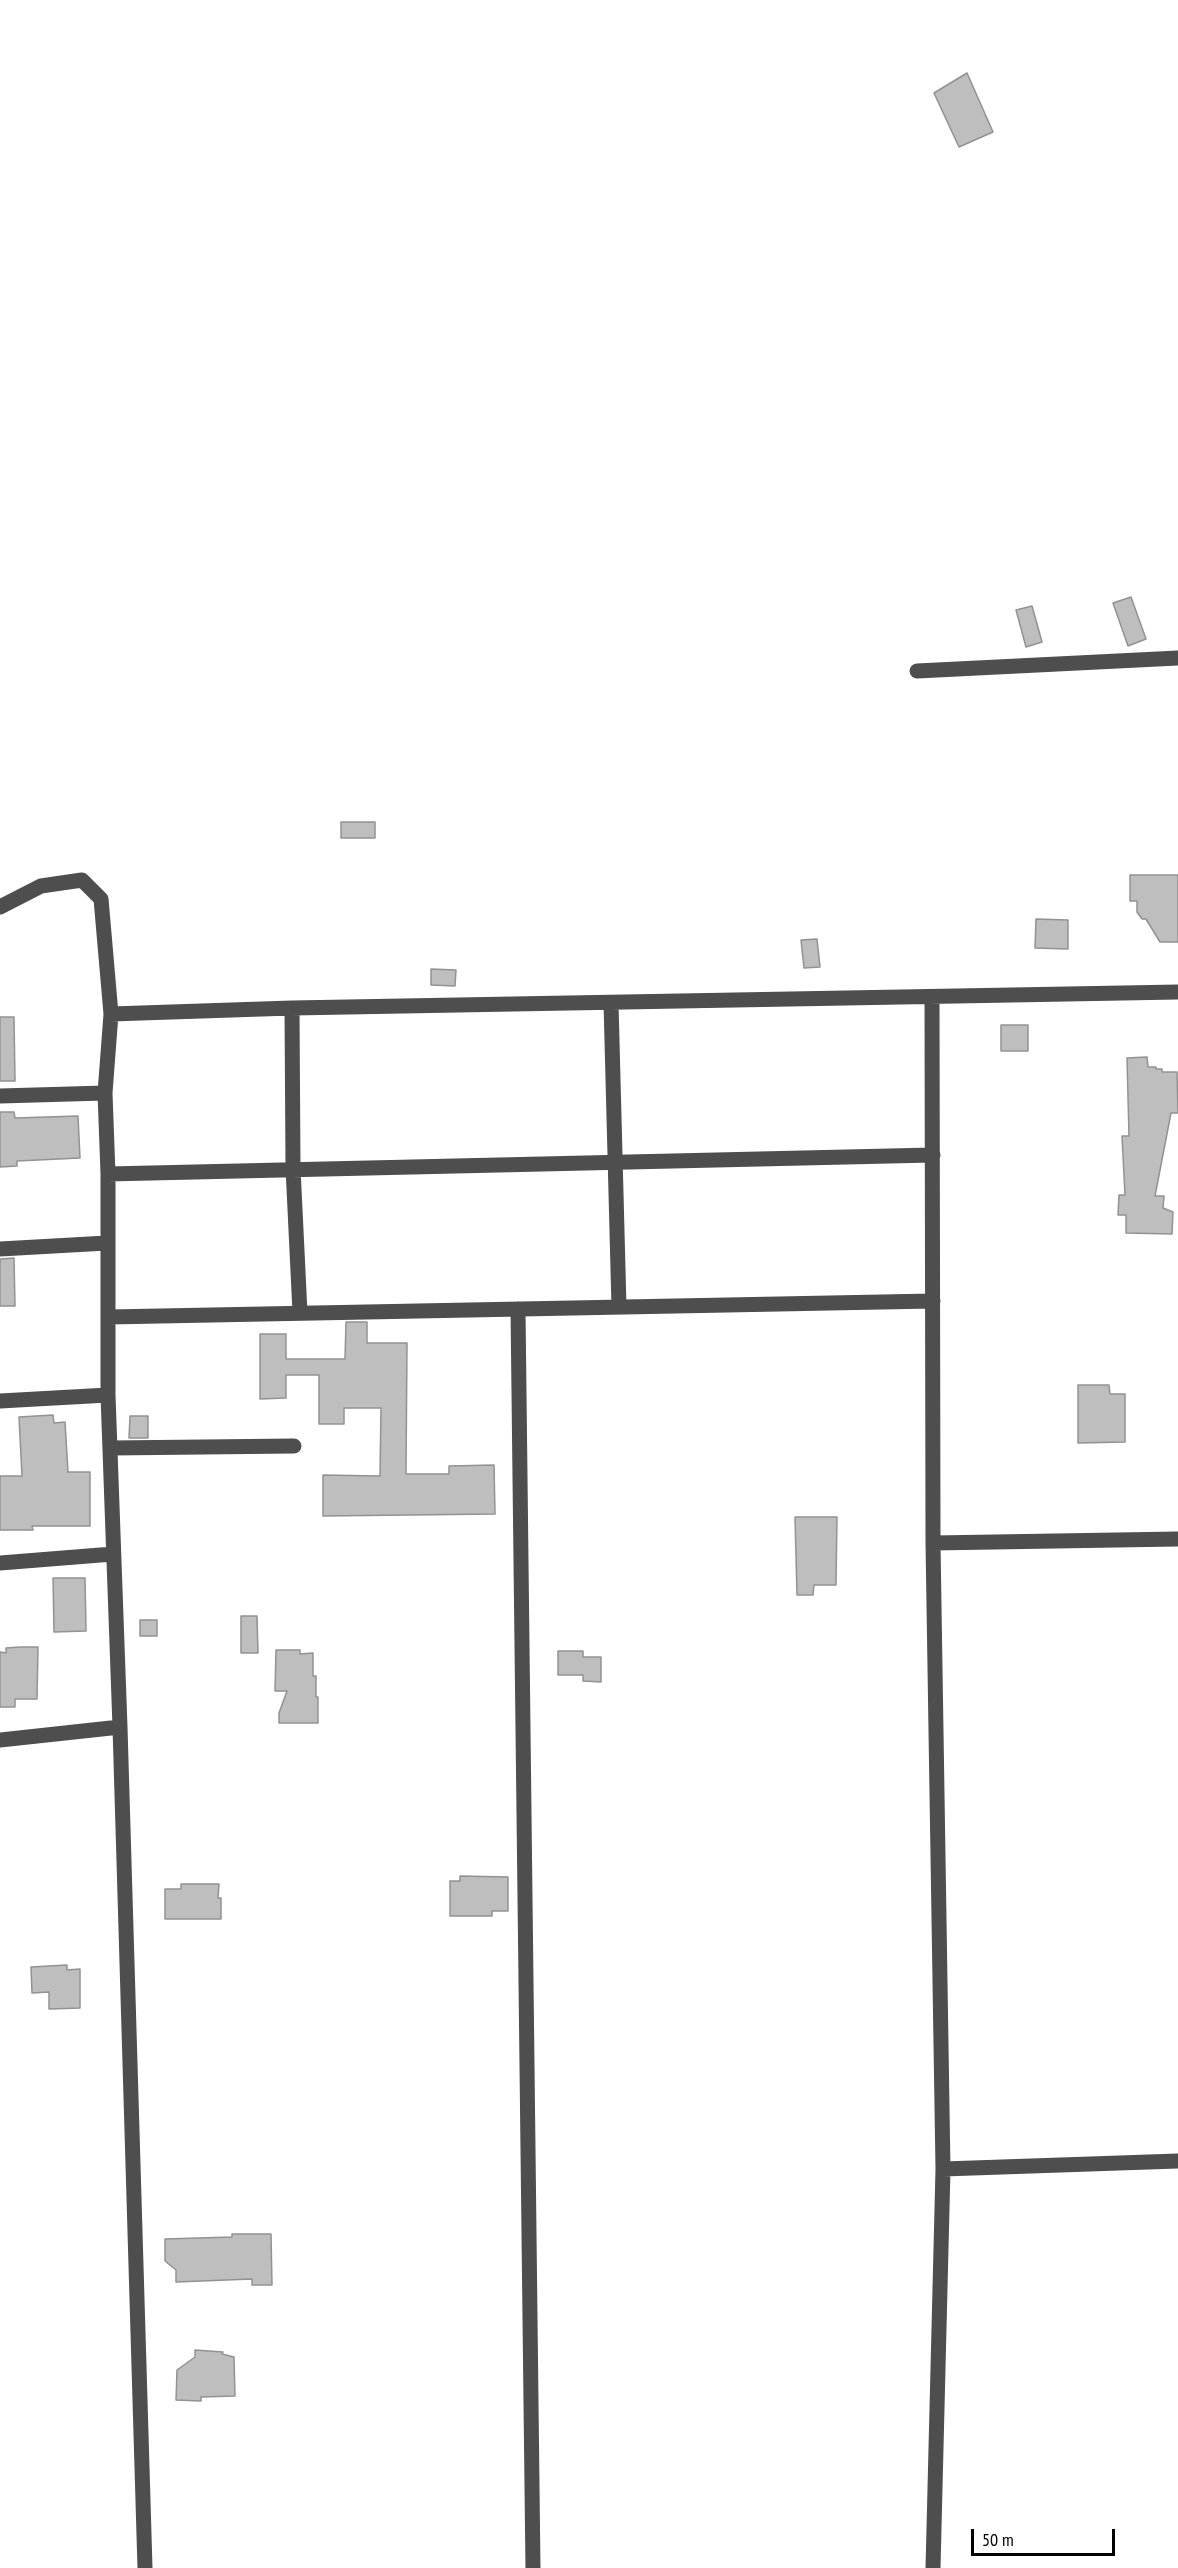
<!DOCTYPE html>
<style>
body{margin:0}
#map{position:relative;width:1178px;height:2568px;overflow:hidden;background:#fff;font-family:"PT Sans Narrow",sans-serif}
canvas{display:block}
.scale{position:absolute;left:971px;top:2529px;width:144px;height:27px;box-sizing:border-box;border:3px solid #000;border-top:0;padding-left:8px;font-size:18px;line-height:21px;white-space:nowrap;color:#000;-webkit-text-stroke:4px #fff;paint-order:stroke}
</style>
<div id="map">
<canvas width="1178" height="2568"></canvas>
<div class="scale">50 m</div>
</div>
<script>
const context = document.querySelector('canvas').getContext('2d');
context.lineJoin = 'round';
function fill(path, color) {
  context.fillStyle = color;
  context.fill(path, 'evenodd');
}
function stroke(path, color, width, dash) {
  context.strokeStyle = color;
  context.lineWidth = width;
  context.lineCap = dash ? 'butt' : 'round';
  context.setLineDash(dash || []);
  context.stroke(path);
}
const building = new Path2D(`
 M 967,73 L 993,132 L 959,147 L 934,93 Z
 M 1131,597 L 1146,639 L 1128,646 L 1113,603 Z
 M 1032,606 L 1042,642 L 1026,647 L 1016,610 Z
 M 341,822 L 375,822 L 375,838 L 341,838 Z
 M 1130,875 L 1178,875 L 1178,942 L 1160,942 L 1146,919 L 1142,919 L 1137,912 L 1137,901 L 1130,901 Z
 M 1036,919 L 1068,920 L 1068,949 L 1035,948 Z
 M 817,939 L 820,967 L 804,968 L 801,940 Z
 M 431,969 L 456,970 L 455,986 L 431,985 Z
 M 0,1017 L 14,1017 L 15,1081 L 0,1081 Z
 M 1001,1025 L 1028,1025 L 1028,1051 L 1001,1051 Z
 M 1147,1057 L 1148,1067 L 1156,1067 L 1156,1069 L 1162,1069 L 1162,1072 L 1177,1072 L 1178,1113 L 1171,1113 L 1155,1196 L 1164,1196 L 1163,1208 L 1173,1212 L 1172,1234 L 1126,1233 L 1126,1215 L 1118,1215 L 1119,1195 L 1125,1195 L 1122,1136 L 1129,1136 L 1127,1058 Z
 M 0,1112 L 14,1112 L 15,1118 L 78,1116 L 80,1158 L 17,1161 L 17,1166 L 0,1167 Z
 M 14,1258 L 15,1306 L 0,1306 L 0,1259 Z
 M 346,1322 L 367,1322 L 367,1343 L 407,1343 L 406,1474 L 449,1474 L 449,1466 L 494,1465 L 495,1514 L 323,1516 L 323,1475 L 380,1476 L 381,1408 L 344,1408 L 344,1424 L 319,1424 L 319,1375 L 286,1375 L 286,1398 L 260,1399 L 260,1334 L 286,1334 L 286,1359 L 345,1359 Z
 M 1078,1385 L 1109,1385 L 1110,1394 L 1125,1394 L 1125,1442 L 1078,1443 Z
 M 53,1415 L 54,1423 L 65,1422 L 68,1472 L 90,1472 L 90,1526 L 32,1526 L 33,1530 L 0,1530 L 0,1476 L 22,1476 L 19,1417 Z
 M 130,1416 L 148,1416 L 148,1438 L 129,1438 Z
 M 795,1517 L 837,1517 L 836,1585 L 814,1585 L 813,1595 L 797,1595 Z
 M 53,1578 L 85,1578 L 86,1631 L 54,1632 Z
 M 241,1616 L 257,1616 L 258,1653 L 241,1653 Z
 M 140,1620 L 157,1620 L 157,1636 L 140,1636 Z
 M 20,1647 L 38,1647 L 37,1699 L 15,1699 L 15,1707 L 0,1707 L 0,1652 L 6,1653 L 6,1648 Z
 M 276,1650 L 300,1650 L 300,1654 L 313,1653 L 313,1676 L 316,1676 L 316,1697 L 318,1697 L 318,1723 L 279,1723 L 279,1713 L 287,1691 L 275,1691 Z
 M 558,1651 L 583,1651 L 583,1657 L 601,1657 L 601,1682 L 583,1681 L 583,1675 L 558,1675 Z
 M 460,1876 L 508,1877 L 508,1911 L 492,1911 L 492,1916 L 450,1916 L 450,1881 L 460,1881 Z
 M 181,1884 L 219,1884 L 218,1898 L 221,1898 L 221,1919 L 165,1919 L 165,1889 L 181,1889 Z
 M 67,1965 L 67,1970 L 80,1969 L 80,2008 L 49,2009 L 49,1992 L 32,1993 L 31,1967 Z
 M 232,2234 L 271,2234 L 272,2285 L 252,2285 L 252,2279 L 176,2282 L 176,2270 L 165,2261 L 165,2239 L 232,2237 Z
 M 195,2350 L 223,2352 L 222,2354 L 234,2357 L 235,2396 L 201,2397 L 201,2401 L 176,2400 L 177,2370 L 195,2357 Z`);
const minor = new Path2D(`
 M 917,671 L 1178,658
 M 0,907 L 41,886 L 82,880 L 101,899 L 111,1014 L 105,1093 L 108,1174 L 108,1395 L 120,1727
 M 932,997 L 933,1543 L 943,2169 L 933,2568
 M 611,1003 L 619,1307
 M 292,1008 L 293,1168 L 300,1313
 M 111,1014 L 292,1008 L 1178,992
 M 0,1096 L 105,1093
 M 108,1174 L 933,1155
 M 0,1249 L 107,1243
 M 518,1309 L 533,2568
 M 109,1317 L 933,1301
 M 0,1401 L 108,1395
 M 111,1448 L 294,1446
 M 933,1543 L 1178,1539
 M 0,1563 L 113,1554
 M 0,1740 L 120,1727 L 145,2568
 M 943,2169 L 1178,2161`);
fill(building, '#bebebe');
stroke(building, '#929292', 1.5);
stroke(minor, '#4e4e4e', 15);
</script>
